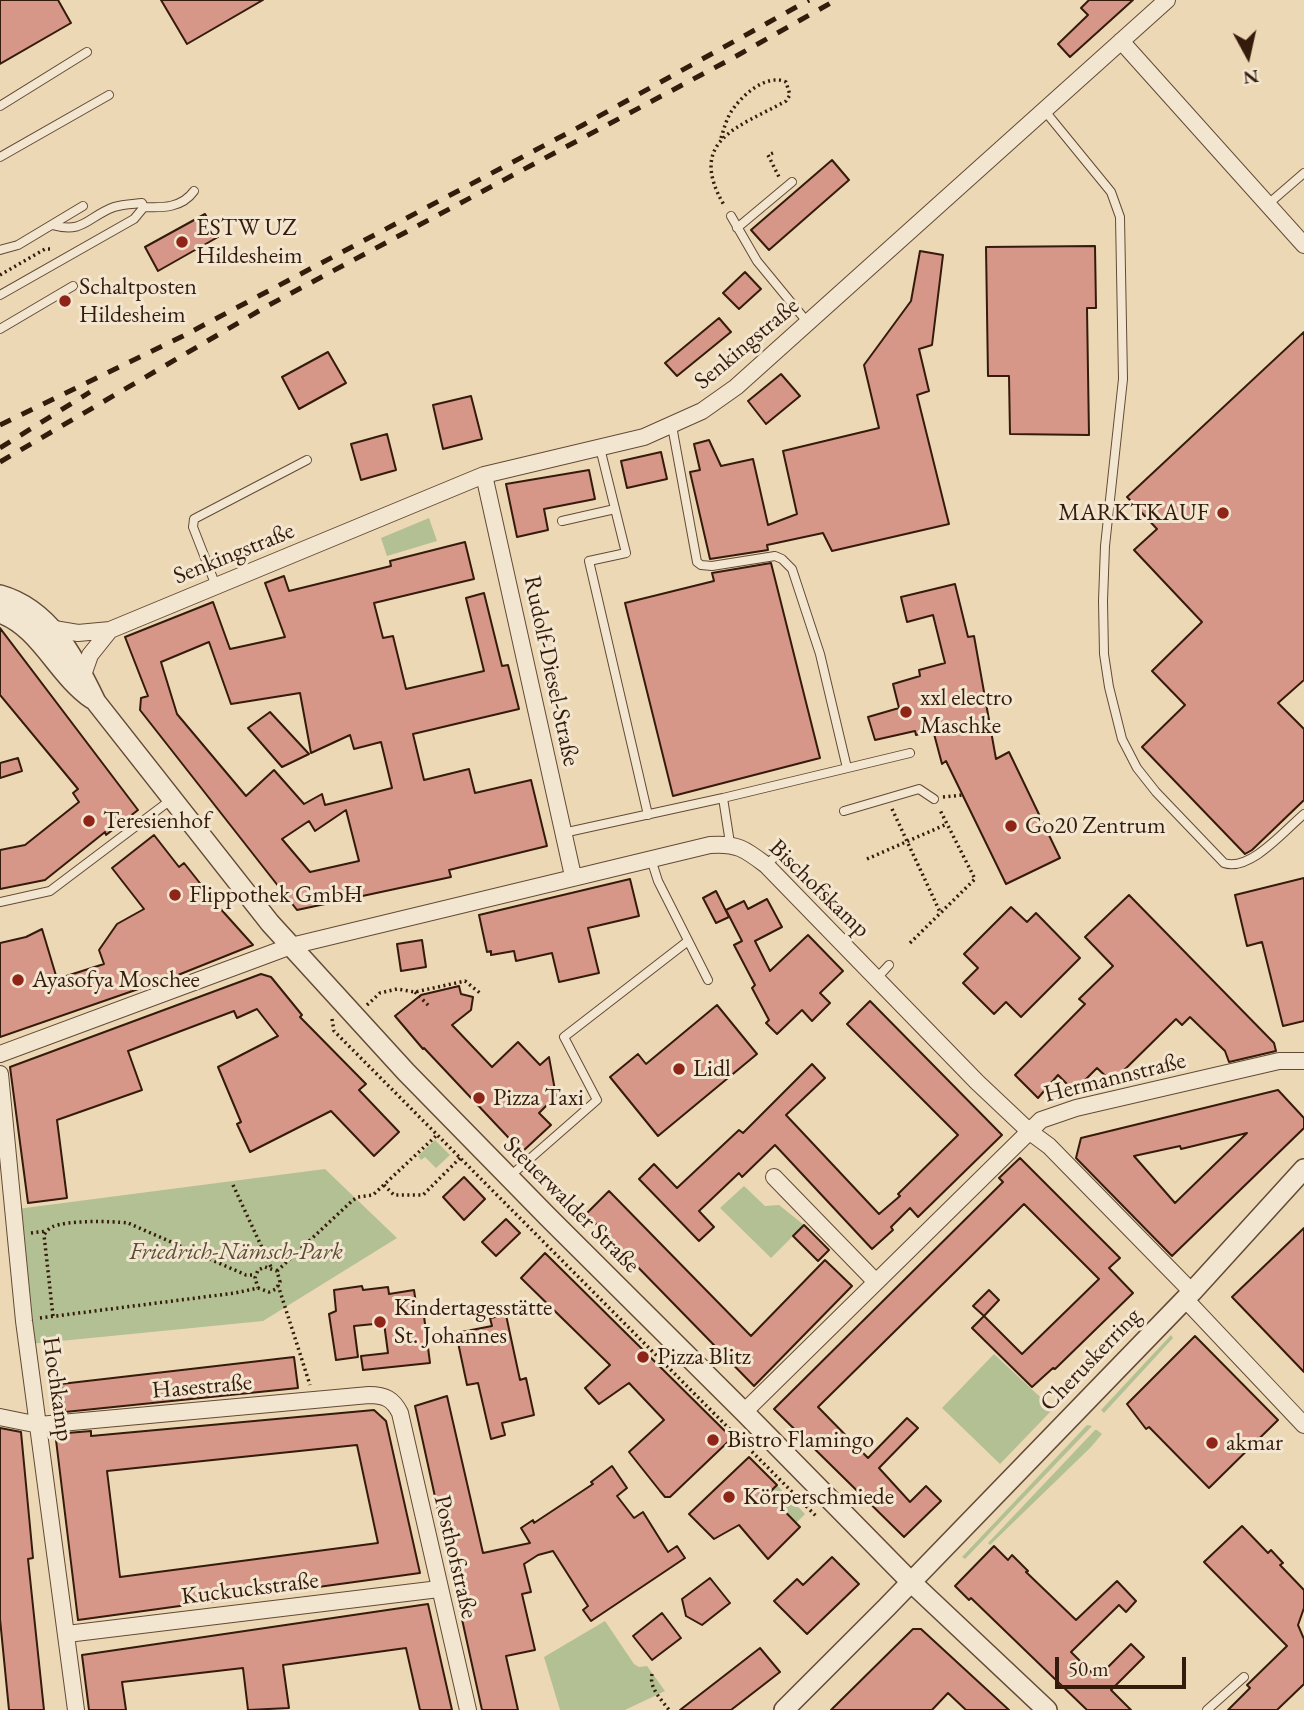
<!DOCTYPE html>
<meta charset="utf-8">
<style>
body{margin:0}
#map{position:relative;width:1304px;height:1710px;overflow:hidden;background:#edd8b6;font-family:"EB Garamond",serif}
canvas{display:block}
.north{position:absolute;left:1213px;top:21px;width:70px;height:70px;-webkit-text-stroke:5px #f3e6d0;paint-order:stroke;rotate:172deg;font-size:19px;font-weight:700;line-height:28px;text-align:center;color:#351b0b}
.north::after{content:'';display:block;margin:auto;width:24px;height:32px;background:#351b0b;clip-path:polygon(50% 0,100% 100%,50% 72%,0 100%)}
.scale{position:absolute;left:1055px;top:1657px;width:131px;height:32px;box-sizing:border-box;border:4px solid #351b0b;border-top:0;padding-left:9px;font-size:21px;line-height:24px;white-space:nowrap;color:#351b0b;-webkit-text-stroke:5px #f3e6d0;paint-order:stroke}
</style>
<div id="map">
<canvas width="1304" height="1710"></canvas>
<div class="north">N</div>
<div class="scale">50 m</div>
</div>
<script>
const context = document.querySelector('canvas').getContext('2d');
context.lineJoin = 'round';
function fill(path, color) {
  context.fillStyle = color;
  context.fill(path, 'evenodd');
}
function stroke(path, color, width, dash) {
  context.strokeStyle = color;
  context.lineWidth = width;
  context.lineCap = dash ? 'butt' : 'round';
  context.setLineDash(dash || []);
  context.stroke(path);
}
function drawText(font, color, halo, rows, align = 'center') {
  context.font = font + ' "EB Garamond",serif';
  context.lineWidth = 6;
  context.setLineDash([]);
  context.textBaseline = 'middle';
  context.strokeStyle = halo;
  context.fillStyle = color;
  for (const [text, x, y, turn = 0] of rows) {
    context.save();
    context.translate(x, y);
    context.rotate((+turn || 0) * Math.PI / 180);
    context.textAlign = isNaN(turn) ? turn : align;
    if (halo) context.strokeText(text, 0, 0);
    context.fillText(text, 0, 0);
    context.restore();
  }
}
const green = new Path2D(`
 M 429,518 L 437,541 L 387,556 L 381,538 Z
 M 435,1140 L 450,1155 L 436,1168 L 425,1157 L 421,1160 L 418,1156 Z
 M 325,1169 L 397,1238 L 263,1321 L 30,1344 L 17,1209 Z
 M 744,1186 L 765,1206 L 779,1205 L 804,1225 L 771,1258 L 720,1208 Z
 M 1171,1335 L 1173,1338 L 1104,1413 L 1101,1410 Z
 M 994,1354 L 1053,1409 L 1000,1464 L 942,1408 Z
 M 1087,1425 L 1092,1426 L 967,1557 L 965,1559 L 962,1557 Z
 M 1095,1430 L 1097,1430 L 1102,1434 L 1091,1447 L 990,1545 L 988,1543 Z
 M 777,1485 L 805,1514 L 796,1523 L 768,1494 Z
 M 605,1621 L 634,1664 L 639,1667 L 647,1666 L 665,1691 L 625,1710 L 560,1710 L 544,1657 Z`);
const building = new Path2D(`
 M 0,0 L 58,0 L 71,23 L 0,64 Z
 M 161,0 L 263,0 L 187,44 Z
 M 1089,0 L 1133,0 L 1070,57 L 1058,44 L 1088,15 L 1081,8 Z
 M 832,160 L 849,180 L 769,250 L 751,230 Z
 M 205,214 L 218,237 L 158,271 L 145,247 Z
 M 1095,246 L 1096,308 L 1087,308 L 1089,435 L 1010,434 L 1009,376 L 988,376 L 986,247 Z
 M 920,251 L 943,255 L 932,345 L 919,349 L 929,391 L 917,395 L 949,524 L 832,551 L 823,533 L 767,545 L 768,550 L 710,559 L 690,472 L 700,470 L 694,444 L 709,440 L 721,466 L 753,459 L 768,525 L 797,514 L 783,451 L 879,428 L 864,365 L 911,301 Z
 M 745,272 L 761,289 L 739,309 L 723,293 Z
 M 719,318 L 731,332 L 677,376 L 665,363 Z
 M 1304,332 L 1304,680 L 1278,703 L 1304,729 L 1304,800 L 1252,850 L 1245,854 L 1142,747 L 1185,705 L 1152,671 L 1202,622 L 1134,550 L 1157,529 L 1127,497 Z
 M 328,352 L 346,383 L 299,409 L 282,377 Z
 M 781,374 L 800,396 L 766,424 L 748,401 Z
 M 471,396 L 482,439 L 443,449 L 433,405 Z
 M 387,434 L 396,470 L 361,480 L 351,444 Z
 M 661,452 L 667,479 L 627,488 L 621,461 Z
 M 589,470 L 595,499 L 544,509 L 548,530 L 517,537 L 506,484 Z
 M 465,542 L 474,579 L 374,603 L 383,638 L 393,636 L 406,689 L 484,671 L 466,598 L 484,593 L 502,666 L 508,665 L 519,709 L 413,734 L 424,780 L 469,769 L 475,793 L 531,780 L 547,846 L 449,870 L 451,877 L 297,910 L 140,710 L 141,698 L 148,696 L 125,637 L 213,602 L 230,649 L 285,637 L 265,583 L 284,576 L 289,591 L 391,566 L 390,561 ZM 209,642 L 231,704 L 300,693 L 311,753 L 350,735 L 354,749 L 381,742 L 392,788 L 325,805 L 322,794 L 304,804 L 274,770 L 246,796 L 177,714 L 161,662 ZM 346,810 L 359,861 L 310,872 L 282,839 L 309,821 L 315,831 Z
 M 771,563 L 820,758 L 673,796 L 625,603 L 714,581 L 712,573 Z
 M 955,584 L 968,637 L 974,636 L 996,759 L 1009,752 L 1060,858 L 1006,884 L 946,761 L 942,764 L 933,730 L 916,735 L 915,731 L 875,740 L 868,717 L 899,708 L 893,684 L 920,676 L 919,670 L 945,663 L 933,615 L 907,622 L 901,597 Z
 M 0,628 L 138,810 L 106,835 L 105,832 L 45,880 L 0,889 L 0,850 L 25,845 L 79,802 L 73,793 L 78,789 L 0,695 Z
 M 270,712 L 309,754 L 282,767 L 248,728 Z
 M 18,758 L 22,771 L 0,778 L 0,763 Z
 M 154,835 L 179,867 L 184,863 L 218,906 L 253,945 L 173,977 L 0,1037 L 0,943 L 26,937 L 42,929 L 57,979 L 104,964 L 99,950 L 117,924 L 144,909 L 112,868 Z
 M 1304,878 L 1304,1021 L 1283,1026 L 1262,942 L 1247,946 L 1235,895 Z
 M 630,879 L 639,916 L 588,928 L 599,973 L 559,982 L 552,953 L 516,961 L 514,951 L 491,955 L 491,951 L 487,952 L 479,915 Z
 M 716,891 L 729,917 L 716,923 L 703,898 Z
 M 1129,895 L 1274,1043 L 1276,1051 L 1229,1062 L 1225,1051 L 1190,1017 L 1182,1025 L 1176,1019 L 1112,1082 L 1097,1068 L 1074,1091 L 1058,1075 L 1038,1098 L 1015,1075 L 1085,1004 L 1079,999 L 1113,966 L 1085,937 Z
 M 767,899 L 782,927 L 755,941 L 770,971 L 808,935 L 843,971 L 820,993 L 830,1003 L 812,1021 L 802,1010 L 777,1034 L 766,1023 L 769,1020 L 752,988 L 755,985 L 734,945 L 742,941 L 726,910 L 744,901 L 748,909 Z
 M 1011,907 L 1027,922 L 1036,913 L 1080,958 L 1021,1017 L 1006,1002 L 994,1014 L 963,983 L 978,968 L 964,954 Z
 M 422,940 L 426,967 L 401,971 L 397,944 Z
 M 261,974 L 271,977 L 302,1015 L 300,1017 L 366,1084 L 359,1090 L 399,1132 L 374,1156 L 331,1111 L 250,1152 L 237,1124 L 241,1122 L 218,1067 L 278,1036 L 257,1009 L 237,1018 L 234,1011 L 128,1051 L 142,1090 L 57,1120 L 67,1198 L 28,1203 L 10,1067 Z
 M 459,986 L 461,994 L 473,997 L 471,1010 L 452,1025 L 492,1067 L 518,1042 L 540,1065 L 549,1057 L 556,1096 L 539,1113 L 551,1125 L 522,1152 L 424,1048 L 423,1049 L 395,1016 L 421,995 Z
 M 870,1001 L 1002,1135 L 918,1217 L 910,1208 L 891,1227 L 893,1230 L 872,1249 L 775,1145 L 742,1177 L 739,1173 L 699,1211 L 714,1227 L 699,1241 L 639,1179 L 654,1164 L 677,1188 L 739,1130 L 743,1133 L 812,1064 L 825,1078 L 786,1115 L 879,1214 L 900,1196 L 898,1194 L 958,1135 L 847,1024 Z
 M 717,1005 L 757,1054 L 658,1136 L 610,1077 L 638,1054 L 646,1064 Z
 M 1278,1090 L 1304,1118 L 1304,1128 L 1172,1256 L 1076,1158 L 1081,1138 ZM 1247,1133 L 1175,1203 L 1134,1156 L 1180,1146 L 1181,1149 Z
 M 1020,1158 L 1120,1258 L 1109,1268 L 1133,1293 L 1055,1369 L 1053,1368 L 1032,1387 L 972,1328 L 984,1316 L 1022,1354 L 1099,1279 L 1024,1204 L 818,1407 L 868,1458 L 907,1418 L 918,1428 L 879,1468 L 910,1502 L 926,1486 L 941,1501 L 904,1537 L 774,1409 L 1003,1182 L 999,1178 Z
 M 464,1177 L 485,1199 L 464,1220 L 443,1197 Z
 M 609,1191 L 751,1336 L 825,1260 L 852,1286 L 754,1386 L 586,1214 Z
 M 506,1219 L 520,1233 L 496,1256 L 482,1242 Z
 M 804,1225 L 829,1250 L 818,1261 L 793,1236 Z
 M 1304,1228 L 1304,1372 L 1232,1297 Z
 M 545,1253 L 732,1438 L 670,1497 L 665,1497 L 660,1491 L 629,1452 L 664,1420 L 629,1383 L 599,1404 L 585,1388 L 610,1365 L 521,1278 Z
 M 362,1286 L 363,1290 L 388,1287 L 389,1294 L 414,1290 L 418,1317 L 424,1316 L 430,1363 L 363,1370 L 361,1356 L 388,1353 L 384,1323 L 354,1326 L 358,1357 L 336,1360 L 329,1314 L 336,1311 L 334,1290 Z
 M 989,1290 L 999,1300 L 984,1316 L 973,1306 Z
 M 506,1315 L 520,1380 L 526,1378 L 534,1415 L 502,1423 L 505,1435 L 491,1439 L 478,1383 L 467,1385 L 456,1333 L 492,1326 L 490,1318 Z
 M 1195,1336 L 1278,1420 L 1209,1488 L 1149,1427 L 1146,1429 L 1127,1404 Z
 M 294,1357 L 298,1388 L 65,1412 L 61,1384 Z
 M 447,1396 L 483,1553 L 530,1543 L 521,1528 L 533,1520 L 534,1523 L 593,1484 L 591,1482 L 612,1466 L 627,1488 L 617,1496 L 634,1518 L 643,1512 L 668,1552 L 677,1546 L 685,1558 L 591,1621 L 583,1610 L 588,1606 L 553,1551 L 538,1555 L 524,1564 L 531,1592 L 522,1594 L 535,1650 L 506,1656 L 518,1710 L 482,1710 L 415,1406 Z
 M 374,1410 L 386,1421 L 420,1573 L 78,1620 L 56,1440 L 68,1438 L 67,1433 L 91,1431 L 91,1436 ZM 357,1445 L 378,1543 L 120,1577 L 107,1471 Z
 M 0,1428 L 21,1432 L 33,1558 L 28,1559 L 44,1710 L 9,1710 L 0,1619 Z
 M 749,1457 L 777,1485 L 768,1494 L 800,1527 L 768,1559 L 739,1525 L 714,1539 L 689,1514 Z
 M 1242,1526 L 1268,1553 L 1271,1550 L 1283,1563 L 1280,1565 L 1304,1590 L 1304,1608 L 1298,1625 L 1304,1639 L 1304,1684 L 1277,1710 L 1228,1710 L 1250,1688 L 1247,1685 L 1287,1646 L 1204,1562 Z
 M 994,1546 L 1008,1560 L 1012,1555 L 1028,1571 L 1026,1572 L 1076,1620 L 1117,1581 L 1136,1601 L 1126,1612 L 1119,1605 L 1071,1652 L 1097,1678 L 1131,1644 L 1144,1657 L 1111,1690 L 1131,1710 L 1087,1710 L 971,1598 L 969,1600 L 955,1586 Z
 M 832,1557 L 859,1584 L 807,1634 L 774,1601 L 797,1579 L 803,1585 Z
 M 710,1578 L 730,1603 L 702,1625 L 686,1616 L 682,1599 Z
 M 428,1604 L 452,1710 L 420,1710 L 406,1648 L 283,1665 L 289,1708 L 248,1710 L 243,1668 L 122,1682 L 126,1710 L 89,1710 L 82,1655 Z
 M 662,1613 L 681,1638 L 652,1660 L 633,1636 Z
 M 913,1629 L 921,1629 L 1009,1710 L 966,1710 L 948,1693 L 932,1710 L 831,1710 Z
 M 760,1648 L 780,1672 L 731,1710 L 680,1710 Z`);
const path = new Path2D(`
 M 721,138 C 724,129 726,120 731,112 C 741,96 766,73 786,82 L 790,95 L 786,101 C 739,127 686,140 724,205
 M 773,153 L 768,155 L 779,177
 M 0,275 L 45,249 L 53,249
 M 943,797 L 963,795
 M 892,809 L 940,912
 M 867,859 L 947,824
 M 910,943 L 975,879 L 940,810
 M 415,992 L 430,1007
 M 367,1005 L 380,993 L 397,989 L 415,992 L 465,981 L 480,993
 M 332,1019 L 334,1031 L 817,1517
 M 233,1185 L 271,1267
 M 384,1185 L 394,1195 L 423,1195 L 461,1157
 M 31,1233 L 47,1231
 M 277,1271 L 353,1200 L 358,1197 L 373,1195 L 437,1135
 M 278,1285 L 310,1385
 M 53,1316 L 44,1235 C 46,1232 48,1229 52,1227 C 66,1220 112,1221 128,1223 L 246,1275 L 255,1275
 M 40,1318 L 235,1293 L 258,1288 L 269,1292 L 276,1289 L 280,1282 L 277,1271 L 265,1267 L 258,1270 L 255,1278 L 258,1288
 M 652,1674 C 649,1688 661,1699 669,1710`);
const service = new Path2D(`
 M 0,106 L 87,52
 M 1044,110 L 1111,192 L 1120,217 L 1123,379 L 1105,546 L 1103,601 L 1104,654 L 1109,687 L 1122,739 L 1137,768 L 1156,792 L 1224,863 C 1250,872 1285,830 1304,814
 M 0,157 L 109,95
 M 1267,205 L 1304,173
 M 144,207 C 162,208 182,208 194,191
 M 731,216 L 757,261 L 808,323
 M 737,228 L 792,182
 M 0,250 L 18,245 L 83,206
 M 0,295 L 134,219 L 144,207 L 142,203 C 133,204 123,204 114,207 C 87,217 84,234 52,225
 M 0,329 L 73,286
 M 672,426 L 697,562 L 701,565 L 712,566 L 775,556 L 782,559 L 792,569 L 820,654 L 847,768
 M 600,448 L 626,553 L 589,561 L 648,815
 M 562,521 L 615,509
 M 216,586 L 193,527 L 194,519 L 307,460
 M 723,798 L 910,753
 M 844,811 L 919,789 L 934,799
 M 563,833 L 723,798 L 730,843
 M 651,859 L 658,881 L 708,980
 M 766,865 L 777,855
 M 0,902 L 50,891 L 172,799
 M 877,978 L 889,965
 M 509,1177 L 597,1100 L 564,1037 L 688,941
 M 1207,1710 L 1244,1677`);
const minor = new Path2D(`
 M 1121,41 L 1304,245
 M 484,475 L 573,876
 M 54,629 L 78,633 L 110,630 L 90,655 L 83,675
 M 110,630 L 484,475 L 644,437 L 702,411 L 736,387 L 1167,0
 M 0,1054 L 291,946 L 710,845 C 737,843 745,849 766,865 L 977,1082 L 1030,1132 L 1049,1146 L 1192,1292
 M 0,1074 L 24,1321 L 76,1710
 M 774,1177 L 876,1282
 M 1185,1299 L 1304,1425
 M 744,1412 L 1041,1120 L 1076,1108 L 1279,1061 L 1304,1061
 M 0,1417 L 39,1425 L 369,1395 C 385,1395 393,1399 400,1413 L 468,1710
 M 67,1634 L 439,1589`);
const tertiary = new Path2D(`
 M 0,595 C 50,609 75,658 96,702 L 270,923 L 406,1072 L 549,1218 L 744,1412 L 911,1582 L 1047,1710
 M 0,613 C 40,627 57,675 92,699
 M 784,1710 L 886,1608 L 1192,1292 L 1304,1169`);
const rail = new Path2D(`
 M 0,425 L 183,336 L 583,125 L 809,0
 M 0,448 L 90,392
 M 0,462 L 269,305 L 731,59 L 836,0`);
const markers = [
 [182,242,7,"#8f2418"],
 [65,301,7,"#8f2418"],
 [1223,513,7,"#8f2418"],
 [906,712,7,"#8f2418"],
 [89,821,7,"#8f2418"],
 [1011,826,7,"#8f2418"],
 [175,895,7,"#8f2418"],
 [18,980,7,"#8f2418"],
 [679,1069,7,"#8f2418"],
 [479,1098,7,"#8f2418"],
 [380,1322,7,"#8f2418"],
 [643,1357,7,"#8f2418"],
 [713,1440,7,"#8f2418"],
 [1212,1443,7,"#8f2418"],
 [729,1497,7,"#8f2418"]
];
const poiNames = [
 ["ESTW UZ",196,228],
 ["Hildesheim",196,256],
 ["Schaltposten",79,287],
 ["Hildesheim",79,315],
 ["MARKTKAUF",1209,513,"right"],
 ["xxl electro",920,698],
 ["Maschke",920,726],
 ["Teresienhof",103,821],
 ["Go20 Zentrum",1025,826],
 ["Flippothek GmbH",189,895],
 ["Ayasofya Moschee",32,980],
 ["Lidl",693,1069],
 ["Pizza Taxi",493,1098],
 ["Kindertagesstätte",394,1308],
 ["St. Johannes",394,1336],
 ["Pizza Blitz",657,1357],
 ["Bistro Flamingo",727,1440],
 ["akmar",1226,1443],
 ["Körperschmiede",743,1497]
];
const streetNames = [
 ["Senkingstraße",747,344,-40],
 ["Senkingstraße",234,554,-22],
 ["Rudolf-Diesel-Straße",551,671,78],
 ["Bischofskamp",819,889,44],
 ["Hermannstraße",1115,1078,-14],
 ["Steuerwalder Straße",571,1205,45],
 ["Cheruskerring",1091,1360,-46],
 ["Hasestraße",202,1387,-5],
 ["Hochkamp",57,1389,82],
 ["Posthofstraße",455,1557,77],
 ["Kuckuckstraße",250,1589,-7]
];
const parkNames = [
 ["Friedrich-Nämsch-Park",236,1252]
];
fill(green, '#b2c093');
fill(building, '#d69688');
stroke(building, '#351b0b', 2);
stroke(service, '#634a36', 10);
stroke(minor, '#634a36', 18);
stroke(tertiary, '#634a36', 22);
stroke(path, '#351b0b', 3.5, [2, 3.5]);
stroke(service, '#f3e6d0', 8);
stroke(minor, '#f3e6d0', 16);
stroke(tertiary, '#f3e6d0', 19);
stroke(rail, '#351b0b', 5, [12, 12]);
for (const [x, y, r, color] of markers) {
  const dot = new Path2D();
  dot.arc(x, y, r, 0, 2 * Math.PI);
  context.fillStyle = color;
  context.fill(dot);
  stroke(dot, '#f3e6d0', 2.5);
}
drawText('24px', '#351b0b', '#f3e6d0', poiNames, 'left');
drawText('24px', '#351b0b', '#f3e6d0', streetNames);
drawText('italic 24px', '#5a4d34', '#f3e6d0', parkNames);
</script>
